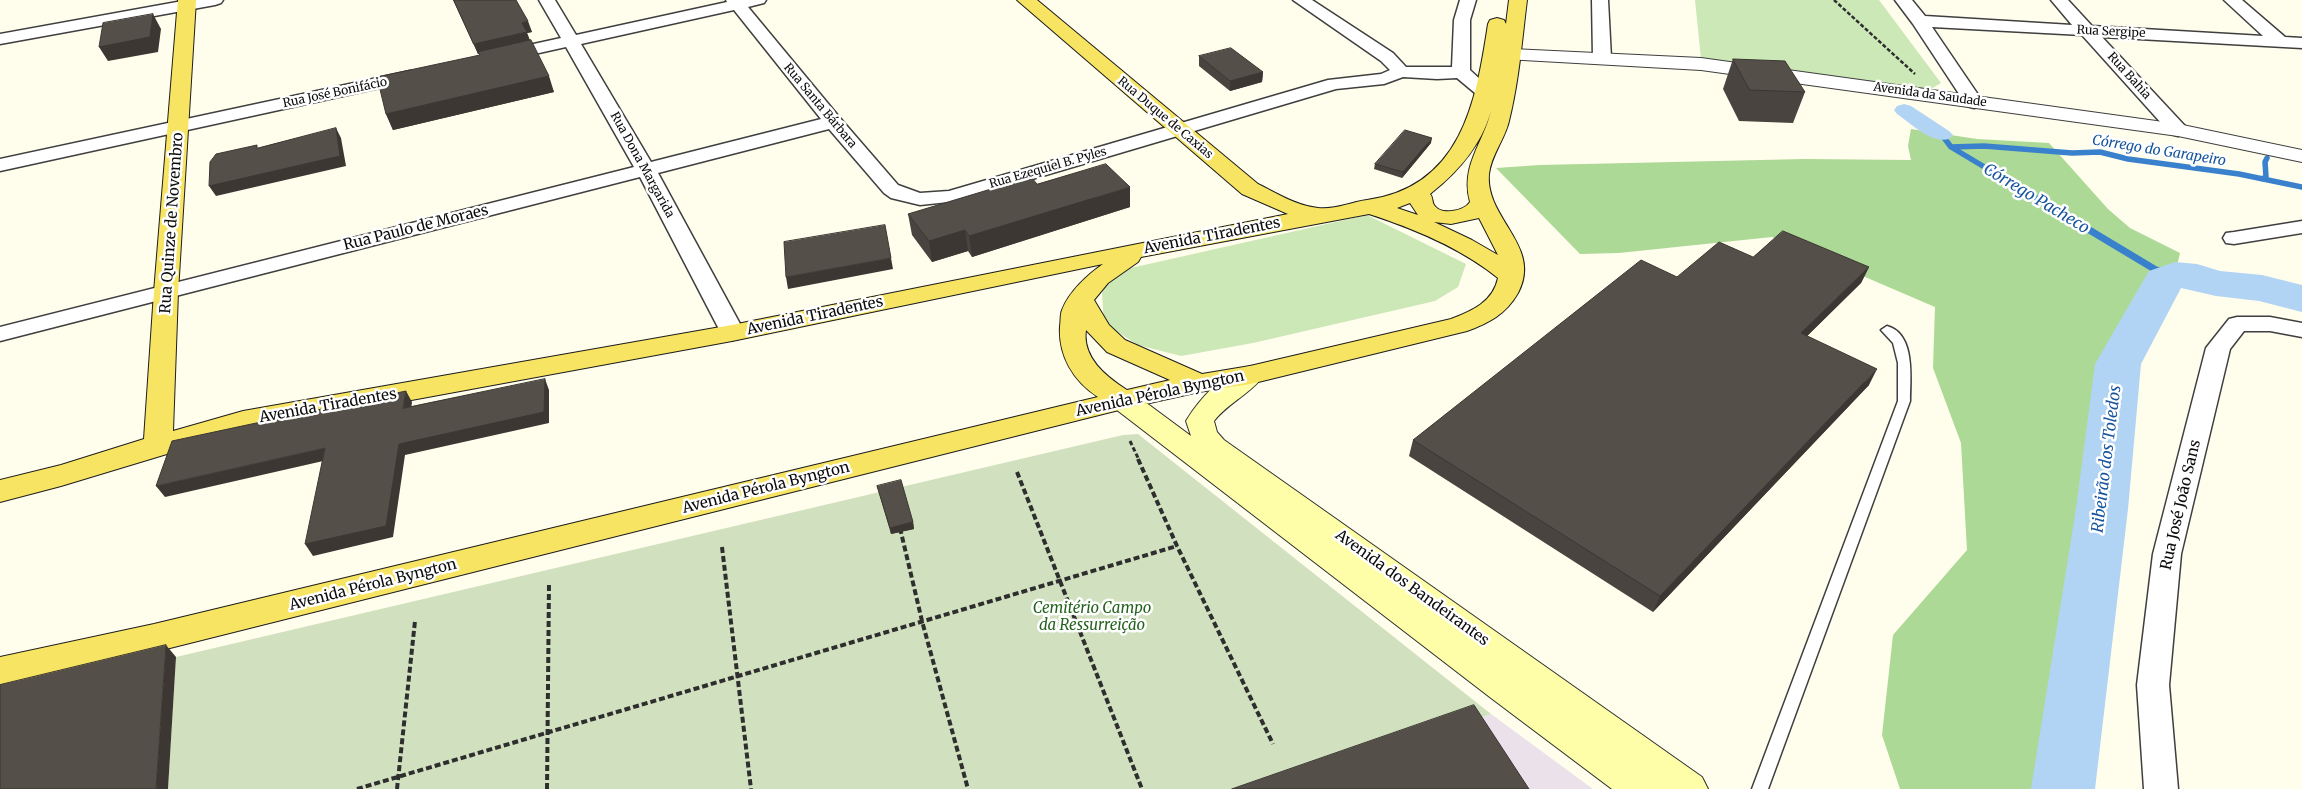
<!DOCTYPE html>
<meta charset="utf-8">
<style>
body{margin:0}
canvas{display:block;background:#fffdec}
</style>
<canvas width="2302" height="789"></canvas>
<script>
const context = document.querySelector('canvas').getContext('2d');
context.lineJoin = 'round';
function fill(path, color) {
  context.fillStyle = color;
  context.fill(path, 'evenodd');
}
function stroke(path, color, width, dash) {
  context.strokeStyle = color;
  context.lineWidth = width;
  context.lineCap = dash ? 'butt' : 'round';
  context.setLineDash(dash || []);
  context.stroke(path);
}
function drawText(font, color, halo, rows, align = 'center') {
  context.font = font + ' Merriweather,serif';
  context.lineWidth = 5;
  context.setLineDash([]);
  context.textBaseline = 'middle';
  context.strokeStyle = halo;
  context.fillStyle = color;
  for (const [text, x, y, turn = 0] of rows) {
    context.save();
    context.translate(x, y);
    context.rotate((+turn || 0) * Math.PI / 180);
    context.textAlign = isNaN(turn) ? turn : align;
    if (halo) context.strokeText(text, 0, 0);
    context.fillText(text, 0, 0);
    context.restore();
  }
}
const industrial = new Path2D(`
 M 1491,714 L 1593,789 L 1278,789 Z`);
const green = new Path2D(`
 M 1695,0 L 1879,0 L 1941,83 L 1929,90 L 1701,59 Z
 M 1367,215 L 1466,264 L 1458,287 L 1435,301 L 1253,343 L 1181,356 L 1138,345 L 1104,323 L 1102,293 L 1113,272 Z`);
const forest = new Path2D(`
 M 1911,129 L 1977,139 L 2049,143 L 2108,209 L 2130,228 L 2180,253 L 2175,275 L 2164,280 L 2118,364 L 2102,509 L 2063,789 L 1900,789 L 1882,735 L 1893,635 L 1967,550 L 1961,443 L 1933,368 L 1935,307 L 1772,237 L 1619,253 L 1580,254 L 1496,168 L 1540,165 L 1805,159 L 1911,160 L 1908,146 Z`);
const cemetery = new Path2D(`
 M 1138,434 L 1491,714 L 1276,789 L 168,789 L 176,657 L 1123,435 Z`);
const streamFar1 = new Path2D(`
 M 1904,110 L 1942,135 L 1951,147 L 2043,202
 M 1951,147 L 1984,146 L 2072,153 L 2100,152 L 2128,159 L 2239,174 L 2302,187
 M 2262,179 L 2266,177 L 2265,162 L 2267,158`);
const stream = new Path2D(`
 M 2041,201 L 2156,270 L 2175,275`);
const canal = new Path2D(`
 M 1904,104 L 1911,106 L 1949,131 L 1953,135 L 1949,139 C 1931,144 1912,124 1897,114 L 1894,110 L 1897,106 Z`);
const river = new Path2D(`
 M 2175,262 L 2197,264 L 2220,271 L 2262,275 L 2302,285 L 2302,312 L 2259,301 L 2216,296 L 2181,288 L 2141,364 L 2128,509 L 2095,789 L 2031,789 L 2076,509 L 2095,364 L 2149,271 Z`);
const pathFar2 = new Path2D(`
 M 1834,0 L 1915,74`);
const pathFar1 = new Path2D(`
 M 1130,441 L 1139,460`);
const path = new Path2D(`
 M 1138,459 L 1177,546 L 1273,744
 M 1017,472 L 1142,789
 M 900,528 L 922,621 L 968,789
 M 722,547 L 751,789
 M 357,789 L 1177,546
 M 397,789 L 415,621
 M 547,789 L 549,583`);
const service = new Path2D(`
 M 1887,326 C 1916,334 1910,379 1910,401 L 1768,789 L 1752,789 L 1898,401 L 1898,363 L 1893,343 L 1881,330 Z`);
const minor = new Path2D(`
 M 188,0 L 223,0 L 221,3 L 215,5 L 0,44 L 0,34 Z
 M 539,0 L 555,0 L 576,35 L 727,2 L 726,0 L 766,0 L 764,3 L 748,7 L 840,118 L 898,185 L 920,193 L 949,191 L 1328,80 L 1381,74 L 1390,70 L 1381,61 L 1293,0 L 1312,0 L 1393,53 L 1406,67 L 1452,67 L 1454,20 L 1460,0 L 1476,0 L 1470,20 L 1470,70 L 1496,94 L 1493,98 L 1481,98 L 1457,78 L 1437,79 L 1403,77 L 1384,84 L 1336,89 L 958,201 L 920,205 L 891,198 L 884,193 L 829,129 L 658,173 L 745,333 L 741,338 L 733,340 L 725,338 L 721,333 L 640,177 L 0,341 L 0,327 L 634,167 L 566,47 L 503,61 L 497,60 L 494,56 L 497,52 L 561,38 ZM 734,10 L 821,119 L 651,162 L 581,44 Z
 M 1592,0 L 1608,0 L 1611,58 L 1608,62 L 1596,62 L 1593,58 Z
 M 1895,0 L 1912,0 L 1925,16 L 2072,25 L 2051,0 L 2068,0 L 2092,26 L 2263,36 L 2224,0 L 2242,0 L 2285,37 L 2302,38 L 2302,48 L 2102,37 L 2185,126 L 2188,130 L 2185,134 L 2178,136 L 2171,134 L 2082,35 L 1932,27 L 1983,102 L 1981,106 L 1974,108 L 1967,106 L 1913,24 Z
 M 410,71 L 416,72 L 419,76 L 416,80 L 0,171 L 0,159 Z
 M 2302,221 L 2302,233 L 2234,244 L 2226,243 L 2223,238 L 2226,233 L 2234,232 Z
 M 2237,317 L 2270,317 L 2302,323 L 2302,337 L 2270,331 L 2244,331 L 2230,349 L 2181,554 L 2169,685 L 2178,789 L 2144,789 L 2137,685 L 2153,554 L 2206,348 L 2229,319 Z`);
const tertiary = new Path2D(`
 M 1512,49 L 1701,58 L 2178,124 L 2302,150 L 2302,162 L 2178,136 L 1701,70 L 1505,59 L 1502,55 L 1505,51 Z`);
const secondary = new Path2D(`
 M 1250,366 L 1260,369 L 1264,375 C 1253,392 1228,403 1214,421 L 1217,432 L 1224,440 L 1702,777 L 1708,789 L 1612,789 L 1491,698 L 1113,407 L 1109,400 L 1113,393 L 1123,391 L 1133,393 L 1191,436 L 1186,421 C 1200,398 1223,373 1250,366 Z`);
const primary = new Path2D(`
 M 178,0 L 196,0 L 178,292 L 173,431 L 243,411 L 732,325 L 1288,214 L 1242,194 L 1017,0 L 1037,0 L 1258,184 C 1276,193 1297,206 1318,208 C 1334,210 1352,202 1367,200 C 1461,187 1476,103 1488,24 L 1490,20 L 1497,18 L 1504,20 L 1506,24 L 1509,0 L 1527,0 C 1522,40 1519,81 1509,121 C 1505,139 1491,155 1489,174 C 1485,219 1543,246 1518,293 C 1506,314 1489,323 1467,331 L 1250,384 L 1199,392 L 1123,409 L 154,652 L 0,685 L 0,657 L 154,624 L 1098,397 C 1073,381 1058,355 1060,326 C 1061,321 1060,315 1062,310 C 1069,292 1087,275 1103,264 L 732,341 L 243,431 L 61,486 L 0,502 L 0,480 L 61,465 L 144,439 L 154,292 ZM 1491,111 C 1483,144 1460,166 1470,202 C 1464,211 1441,216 1434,205 C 1432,202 1433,197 1430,194 C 1458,172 1481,146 1491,111 ZM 1410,203 L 1418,215 L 1397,208 ZM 1369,214 C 1415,229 1461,248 1498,278 C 1493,302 1472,311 1451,319 L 1250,366 L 1202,374 L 1125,340 L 1109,325 L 1094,300 L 1108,283 L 1138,262 L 1141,257 ZM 1479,218 L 1498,255 L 1472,240 L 1434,222 L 1451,224 ZM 1086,330 L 1107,352 L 1170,380 L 1127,390 C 1105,376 1082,357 1086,330 Z`);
const wall = new Path2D(`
 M 453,0 L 516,0 L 532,32 L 527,33 L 530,41 L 554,92 L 393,130 L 386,114 L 480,56 L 479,54 L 478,54 Z
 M 1199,56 L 1263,72 L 1262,82 L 1230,91 L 1199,66 Z
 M 1733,59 L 1805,92 L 1793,123 L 1739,121 L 1723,89 Z
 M 1431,143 L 1402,178 L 1374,169 L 1375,164 Z
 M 1037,184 L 1130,207 L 972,257 L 968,251 L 932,262 L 912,235 L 908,214 Z
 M 1753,257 L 1869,267 L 1861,283 L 1807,336 L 1869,385 L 1653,612 L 1409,456 L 1413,440 L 1677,277 Z
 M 877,486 L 913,522 L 914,529 L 891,534 Z`);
const shadedWall = new Path2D(`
 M 153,14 L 161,29 L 158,52 L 108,61 L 99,47 Z
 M 528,21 L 532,32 L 527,33 L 531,43 L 478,54 L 474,44 L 522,23 Z
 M 1263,72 L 1262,82 L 1230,91 L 1230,81 Z
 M 549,76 L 554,92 L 393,130 L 386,114 Z
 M 336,128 L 341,138 L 346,166 L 216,196 L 209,186 Z
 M 1432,138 L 1431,143 L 1402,178 L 1403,172 Z
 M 1130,187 L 1130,207 L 972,257 L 969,236 Z
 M 965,230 L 968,251 L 932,262 L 929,241 Z
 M 891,258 L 893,269 L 788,289 L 786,277 Z
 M 1869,267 L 1861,283 L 1794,349 L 1801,333 Z
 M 1877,369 L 1869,385 L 1653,612 L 1660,596 Z
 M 545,379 L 549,390 L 549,423 L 405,455 L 393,537 L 313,556 L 305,544 L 399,444 Z
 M 406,391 L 412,402 L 410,419 L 403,408 Z
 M 325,448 L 332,459 L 165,497 L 156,486 Z
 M 913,522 L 914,529 L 891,534 L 890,528 Z
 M 166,645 L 176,657 L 168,789 L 156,789 Z`);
const building = new Path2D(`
 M 454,0 L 516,0 L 528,21 L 522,23 L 527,32 L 474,44 Z
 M 153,14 L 150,37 L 99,47 L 103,23 Z
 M 531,40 L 549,76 L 386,114 L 377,77 L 480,55 L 478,52 Z
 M 1231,48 L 1263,72 L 1230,81 L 1199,56 Z
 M 1733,59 L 1785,61 L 1805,92 L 1750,90 Z
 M 336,128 L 340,156 L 209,186 L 210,162 L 216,154 L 257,145 L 257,148 Z
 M 1405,130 L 1432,138 L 1403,172 L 1375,164 Z
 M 1106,164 L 1130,187 L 969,236 L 965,230 L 929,241 L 908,214 L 1031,177 L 1037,184 Z
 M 885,225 L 891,258 L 786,277 L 784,242 Z
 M 1783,231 L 1869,267 L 1801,333 L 1877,369 L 1660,596 L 1413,440 L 1641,260 L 1677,277 L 1719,242 L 1753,257 Z
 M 545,379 L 544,412 L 399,444 L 386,526 L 305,544 L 325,448 L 156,486 L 172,441 L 406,391 L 403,408 Z
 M 901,480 L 913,522 L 890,528 L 877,486 Z
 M 166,645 L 156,789 L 0,789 L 0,685 Z
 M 1474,705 L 1529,789 L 1232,789 Z`);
const farStreetnames = [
 ["Rua Sergipe",2111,32,3],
 ["Rua Bahia",2129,76,48],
 ["Rua José Bonifácio",335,93,-12],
 ["Avenida da Saudade",1930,95,8],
 ["Rua Santa Bárbara",820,106,50],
 ["Rua Duque de Caxias",1165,118,40],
 ["Rua Dona Margarida",642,165,61],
 ["Rua Ezequiel B. Pyles",1048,168,-16]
];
const farWaternames = [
 ["Córrego do Garapeiro",2159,151,9]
];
const streetNames = [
 ["Rua Quinze de Novembro",172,223,-86],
 ["Rua Paulo de Moraes",416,228,-14],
 ["Avenida Tiradentes",1212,236,-11],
 ["Avenida Tiradentes",815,316,-12],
 ["Avenida Pérola Byngton",1160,394,-12],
 ["Avenida Tiradentes",328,406,-10],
 ["Avenida Pérola Byngton",766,488,-14],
 ["Rua José João Sans",2181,505,-77],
 ["Avenida Pérola Byngton",373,585,-14],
 ["Avenida dos Bandeirantes",1412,588,36]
];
const parkNames = [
 ["Cemitério Campo",1092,609],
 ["da Ressurreição",1092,626]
];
const waterNames = [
 ["Córrego Pacheco",2036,199,31],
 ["Ribeirão dos Toledos",2107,459,-83]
];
fill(industrial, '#ebe1eb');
fill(green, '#cbe8b6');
fill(forest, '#add996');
fill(cemetery, '#d1e0be');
stroke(streamFar1, '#3981cc', 5.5);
stroke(stream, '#3981cc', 7);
fill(canal, '#b1d4f5');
fill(river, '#b1d4f5');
stroke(service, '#3f3f3f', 3);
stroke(minor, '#3f3f3f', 3);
stroke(tertiary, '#3f3f3f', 2);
stroke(secondary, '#2e2e2e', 2);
stroke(primary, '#1d1d1d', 2);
stroke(pathFar2, '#2e2e2e', 2.5, [4, 2]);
stroke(pathFar1, '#2e2e2e', 3, [4.5, 2.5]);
stroke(path, '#2e2e2e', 4, [6, 3]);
fill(service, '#fff');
fill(minor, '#fff');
fill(tertiary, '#fff');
fill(secondary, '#fefea8');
fill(primary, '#f7e463');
fill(wall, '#49443f');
fill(shadedWall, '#3c3733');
fill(building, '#554f49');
stroke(building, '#3c3733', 1);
drawText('12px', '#0c0c0c', '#fff', farStreetnames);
drawText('italic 14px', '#17549d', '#fff', farWaternames);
drawText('15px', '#0c0c0c', '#fff', streetNames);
drawText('italic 15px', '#24631e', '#fff', parkNames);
drawText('italic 16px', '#17549d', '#fff', waterNames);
</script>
